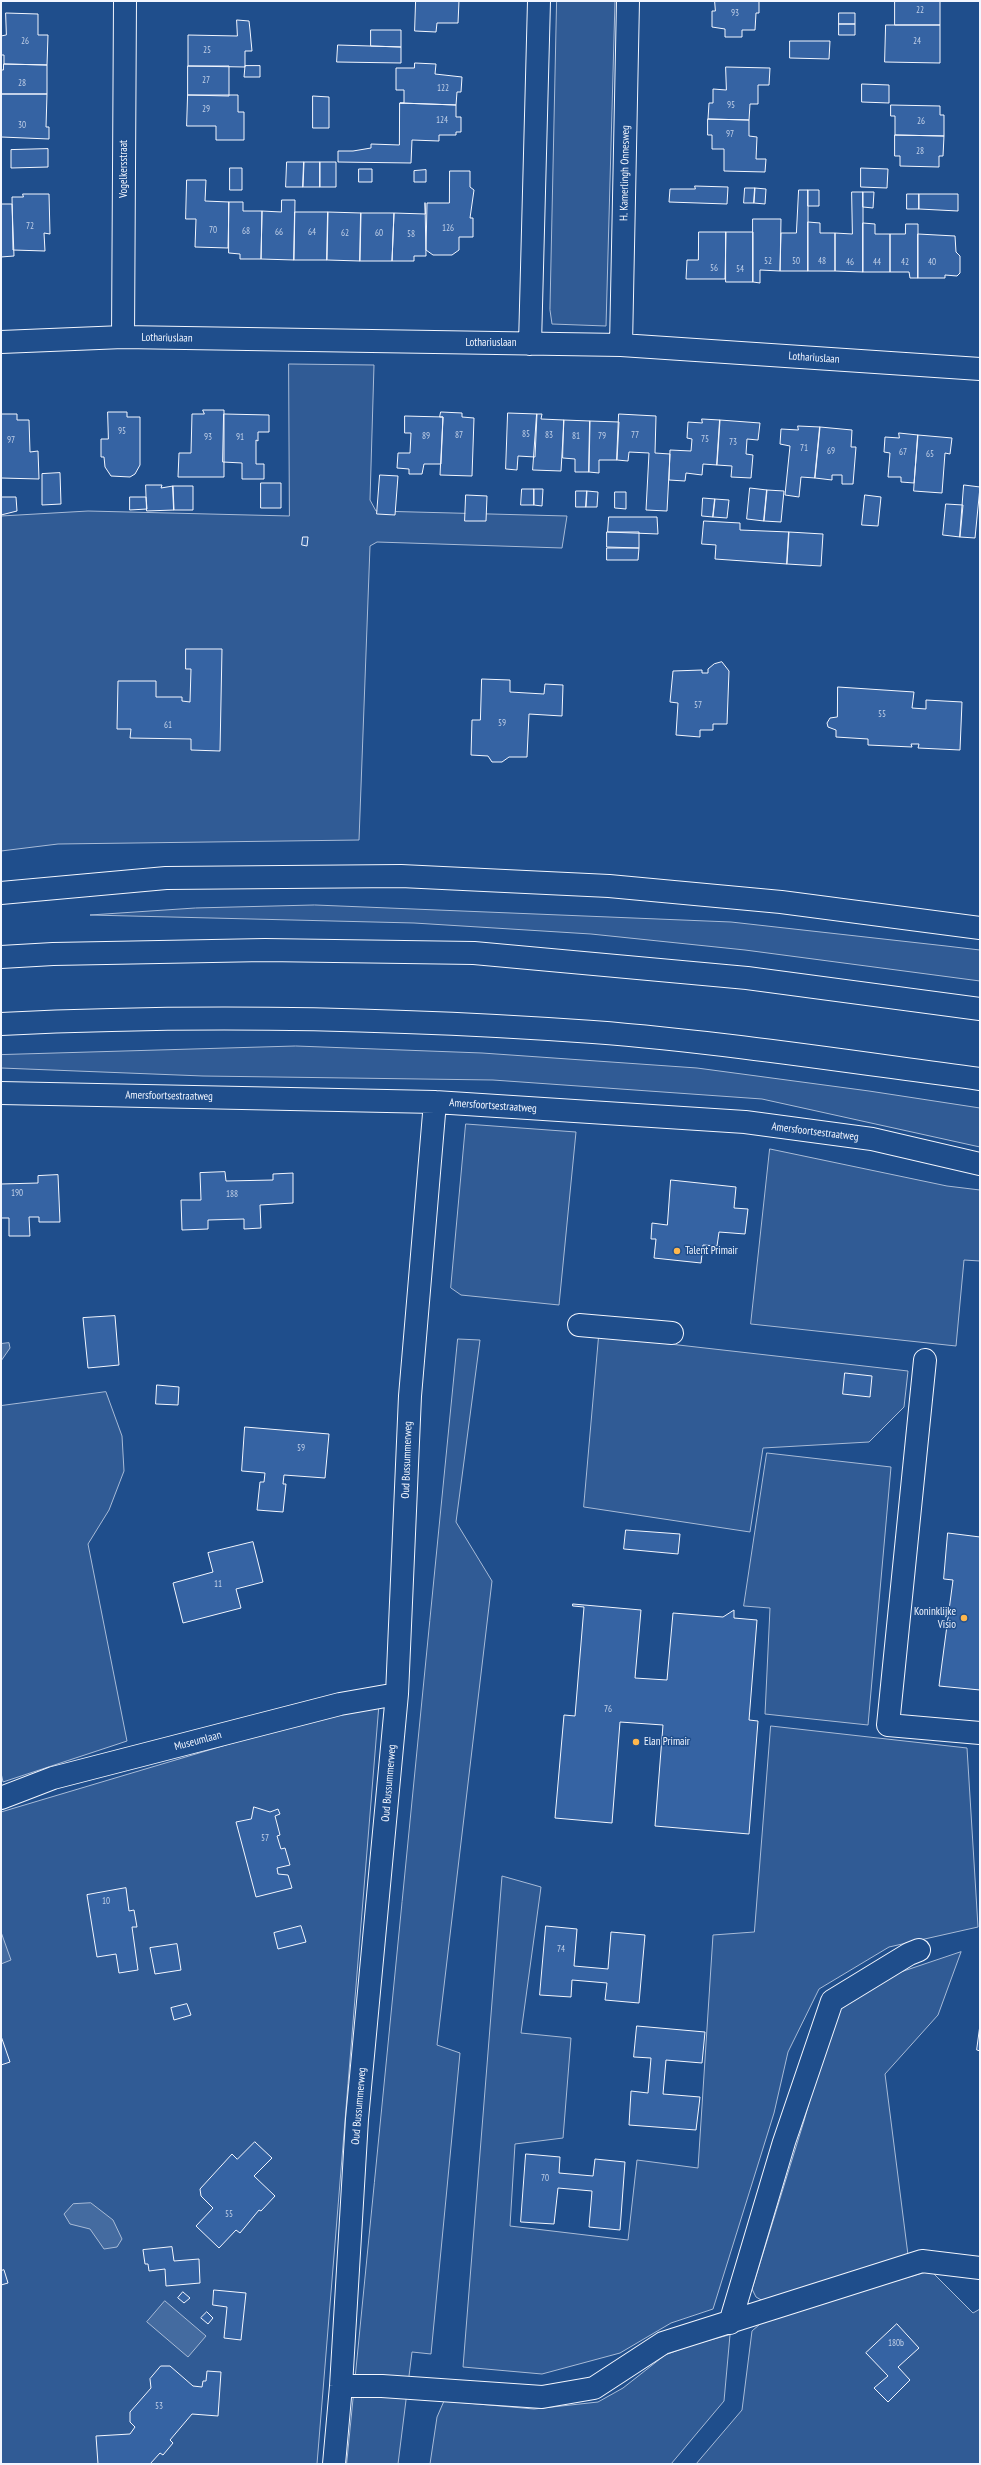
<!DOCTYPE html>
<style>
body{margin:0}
#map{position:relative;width:981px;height:2465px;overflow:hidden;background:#1f4e8c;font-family:"PT Sans Narrow",sans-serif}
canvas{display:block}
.frame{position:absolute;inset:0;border:2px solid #f2f6ff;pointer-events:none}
</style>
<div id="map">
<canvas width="981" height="2465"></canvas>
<div class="frame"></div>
</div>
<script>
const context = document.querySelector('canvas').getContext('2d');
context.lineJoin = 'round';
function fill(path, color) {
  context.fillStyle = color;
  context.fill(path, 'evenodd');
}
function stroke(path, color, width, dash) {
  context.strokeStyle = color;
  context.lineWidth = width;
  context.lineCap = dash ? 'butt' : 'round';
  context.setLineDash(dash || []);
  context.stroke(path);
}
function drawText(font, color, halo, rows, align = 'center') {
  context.font = font + ' "PT Sans Narrow",sans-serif';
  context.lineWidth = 3;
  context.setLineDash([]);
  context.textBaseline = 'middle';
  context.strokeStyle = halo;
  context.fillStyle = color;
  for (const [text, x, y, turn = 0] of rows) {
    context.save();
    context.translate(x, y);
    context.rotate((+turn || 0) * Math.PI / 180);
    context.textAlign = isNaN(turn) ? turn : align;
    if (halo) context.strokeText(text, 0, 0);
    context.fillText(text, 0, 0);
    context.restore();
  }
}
const built = new Path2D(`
 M 557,1 L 615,1 L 606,326 L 552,324 L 550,310 Z
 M 289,364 L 374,365 L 370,500 L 376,511 L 567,516 L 562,548 L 377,542 L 370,546 L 359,840 L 58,844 L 1,851 L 1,516 L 88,511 L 289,516 Z
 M 315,905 L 731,922 L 946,946 L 980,950 L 980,981 L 745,950 L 591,934 L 414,923 L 90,915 L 195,908 Z
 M 296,1046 L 482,1053 L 697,1068 L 869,1091 L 980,1108 L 980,1147 L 762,1099 L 493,1080 L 203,1076 L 1,1068 L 1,1055 Z
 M 466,1124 L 576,1132 L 559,1305 L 461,1295 L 451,1288 Z
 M 770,1149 L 947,1186 L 980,1190 L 980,1261 L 964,1260 L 956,1346 L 751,1324 Z
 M 599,1336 L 908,1371 L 904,1407 L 869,1442 L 763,1448 L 750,1532 L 584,1507 Z
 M 458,1339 L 480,1340 L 456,1522 L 492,1581 L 437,2045 L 460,2053 L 431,2354 L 412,2352 L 398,2464 L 347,2464 Z
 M 106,1392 L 122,1436 L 124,1471 L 109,1510 L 88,1544 L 127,1741 L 3,1782 L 1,1773 L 1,1406 Z
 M 767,1453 L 891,1467 L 868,1725 L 765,1714 L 770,1608 L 744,1606 Z
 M 379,1704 L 317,2464 L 1,2464 L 1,1812 L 320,1717 Z
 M 771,1726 L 967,1748 L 978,1927 L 889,1947 L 819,1989 L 788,2052 L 774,2113 L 713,2309 L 671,2323 L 620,2353 L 542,2374 L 463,2367 L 502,1876 L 541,1887 L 521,2033 L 571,2038 L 563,2138 L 515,2144 L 510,2226 L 628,2240 L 637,2160 L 698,2168 L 713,1935 L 754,1932 Z
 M 961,1952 L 938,2015 L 885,2074 L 908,2255 L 763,2301 L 756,2297 L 752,2289 L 804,2121 L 831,2023 L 843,2006 L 892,1975 Z
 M 931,2271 L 973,2313 L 980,2309 L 980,2464 L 696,2464 L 742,2410 L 752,2331 L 767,2318 Z
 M 730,2335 L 724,2401 L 671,2464 L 430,2464 L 437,2417 L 444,2401 L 534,2409 L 598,2402 L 623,2388 L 665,2355 L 692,2345 Z`);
const water = new Path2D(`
 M 9,1343 L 10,1348 L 1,1361 L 1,1344 Z
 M 1,1932 L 11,1960 L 1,1964 Z
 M 91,2203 L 113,2220 L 122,2239 L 117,2247 L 104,2249 L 90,2229 L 70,2224 L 64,2214 L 73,2204 Z
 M 165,2301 L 206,2336 L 188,2357 L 147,2322 Z`);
const building = new Path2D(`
 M 416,1 L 459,1 L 458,23 L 437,23 L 436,32 L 415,31 Z
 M 715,1 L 759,1 L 759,13 L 756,13 L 755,30 L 742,30 L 742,37 L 725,37 L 725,29 L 712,27 L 712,11 L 715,11 Z
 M 895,1 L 940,1 L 940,25 L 895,25 Z
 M 6,13 L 38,14 L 38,35 L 48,35 L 47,65 L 4,64 L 4,55 L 1,55 L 1,36 L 6,35 Z
 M 839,13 L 855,13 L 855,24 L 839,24 Z
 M 237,20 L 249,21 L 250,30 L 252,51 L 245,51 L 245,67 L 188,66 L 188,35 L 237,36 Z
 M 839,24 L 855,24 L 855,35 L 839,35 Z
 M 886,25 L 940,25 L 940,63 L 885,62 Z
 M 371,30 L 401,30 L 401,47 L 371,46 Z
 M 790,41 L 830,41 L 829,59 L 790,58 Z
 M 338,45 L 401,47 L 401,63 L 337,62 Z
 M 415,63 L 436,64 L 435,74 L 462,77 L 461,92 L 457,92 L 456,105 L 400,103 L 404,103 L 404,90 L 396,90 L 396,68 L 414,68 Z
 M 4,64 L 47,65 L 47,94 L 1,94 L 1,70 L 3,70 Z
 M 188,66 L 229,66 L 229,96 L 188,95 Z
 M 260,66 L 260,77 L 244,77 L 245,66 Z
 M 726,67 L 770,68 L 769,85 L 758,85 L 758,104 L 750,104 L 749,120 L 708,119 L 709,103 L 713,103 L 713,89 L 726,90 Z
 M 862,84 L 889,85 L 889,103 L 862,102 Z
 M 1,94 L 47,94 L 46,127 L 49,127 L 49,139 L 1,137 Z
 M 188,95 L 238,95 L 238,112 L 244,112 L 244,140 L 216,140 L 216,126 L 187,126 Z
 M 313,96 L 329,97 L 329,128 L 313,128 Z
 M 400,103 L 456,105 L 456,117 L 461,117 L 461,132 L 456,132 L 456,135 L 439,135 L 439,141 L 412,140 L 411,163 L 338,162 L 338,151 L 353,151 L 371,148 L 371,144 L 399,145 Z
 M 891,105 L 940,106 L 940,115 L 944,115 L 944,136 L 895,135 L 895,116 L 891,116 Z
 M 708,119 L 749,120 L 749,136 L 757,137 L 756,159 L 766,159 L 765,172 L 724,171 L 724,149 L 712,149 L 712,135 L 708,135 Z
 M 895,135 L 944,136 L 943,156 L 939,156 L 939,167 L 900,166 L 900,156 L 895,156 Z
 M 48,149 L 48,167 L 11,168 L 11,150 Z
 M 287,162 L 304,162 L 303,187 L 286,187 Z
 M 304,162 L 320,162 L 320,187 L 303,187 Z
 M 320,162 L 336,162 L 336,187 L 320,187 Z
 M 230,168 L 242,168 L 242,190 L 230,190 Z
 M 861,168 L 888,169 L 887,188 L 861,187 Z
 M 359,169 L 372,169 L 372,182 L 359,182 Z
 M 426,170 L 426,182 L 414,182 L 414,171 Z
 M 450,171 L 470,171 L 470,187 L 474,190 L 470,218 L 473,218 L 473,237 L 459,237 L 459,250 L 452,255 L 433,255 L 426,250 L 427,203 L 449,203 Z
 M 187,180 L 206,180 L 205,201 L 229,202 L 228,248 L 195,247 L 196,219 L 186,219 Z
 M 695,186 L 728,187 L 727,204 L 669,202 L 670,189 L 695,189 Z
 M 745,188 L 755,188 L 754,203 L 744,203 Z
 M 755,188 L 766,189 L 765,204 L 754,203 Z
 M 799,190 L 808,190 L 808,271 L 780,271 L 781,233 L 796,233 Z
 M 808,190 L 819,190 L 819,206 L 808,206 Z
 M 852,192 L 863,192 L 863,272 L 835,271 L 835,233 L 852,234 Z
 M 863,192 L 874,192 L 873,208 L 863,207 Z
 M 23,194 L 49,194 L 50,234 L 44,233 L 45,251 L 13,250 L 12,197 L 23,197 Z
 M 907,194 L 919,194 L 919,209 L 907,209 Z
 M 919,194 L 958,194 L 958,211 L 919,209 Z
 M 282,200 L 295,200 L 294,260 L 261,259 L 262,211 L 281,212 Z
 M 229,202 L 243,202 L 243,211 L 262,211 L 261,259 L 240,259 L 240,254 L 229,253 Z
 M 425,203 L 426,256 L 414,256 L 414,261 L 392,261 L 394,213 L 425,214 Z
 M 1,204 L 12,204 L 14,256 L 1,257 Z
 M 295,212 L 328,212 L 327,260 L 294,260 Z
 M 328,212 L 361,213 L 360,261 L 327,260 Z
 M 361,213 L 394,213 L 392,261 L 360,261 Z
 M 753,219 L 781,219 L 780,271 L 760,270 L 760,283 L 753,282 Z
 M 808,222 L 820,223 L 820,233 L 835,233 L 835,271 L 808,271 Z
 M 863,223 L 875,224 L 875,234 L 890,234 L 890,272 L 863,272 Z
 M 906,224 L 918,224 L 918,278 L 910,278 L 909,272 L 890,272 L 890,234 L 905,234 Z
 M 699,232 L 726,232 L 725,279 L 686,279 L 687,260 L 698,260 Z
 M 726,232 L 753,232 L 753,282 L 726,282 Z
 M 918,234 L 955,236 L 956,252 L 960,256 L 960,273 L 957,276 L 945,275 L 945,278 L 918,278 Z
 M 203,410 L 224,410 L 224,477 L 178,477 L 179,453 L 191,453 L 192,414 L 204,414 Z
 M 108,412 L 127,412 L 127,417 L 140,417 L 140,465 L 135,474 L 130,477 L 111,476 L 105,467 L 104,457 L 101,457 L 101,439 L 108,439 Z
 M 441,412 L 462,413 L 462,417 L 474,418 L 472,476 L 440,475 L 443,417 L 440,417 Z
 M 508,413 L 537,414 L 535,457 L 518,456 L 517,470 L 506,469 Z
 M 1,414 L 17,414 L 17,420 L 29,420 L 30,452 L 38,451 L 39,479 L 1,478 Z
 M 224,414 L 269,415 L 269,432 L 258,432 L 258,441 L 256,440 L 256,464 L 264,464 L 264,479 L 242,479 L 242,463 L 223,462 Z
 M 537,414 L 542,414 L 541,419 L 564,420 L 561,471 L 533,470 Z
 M 619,414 L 656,416 L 655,453 L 670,454 L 667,511 L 646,510 L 649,453 L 629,452 L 628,461 L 617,460 Z
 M 405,416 L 443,417 L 441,464 L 424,464 L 422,474 L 409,474 L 409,469 L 397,468 L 398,453 L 410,453 L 411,433 L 405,433 Z
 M 702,419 L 720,420 L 717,465 L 703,464 L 702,475 L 686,473 L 685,481 L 669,480 L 670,450 L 691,451 L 692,439 L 687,438 L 688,422 L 702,423 Z
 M 564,420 L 590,421 L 589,472 L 575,472 L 575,459 L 563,458 Z
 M 720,420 L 760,423 L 758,440 L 747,439 L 746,454 L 753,455 L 751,478 L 731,477 L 732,466 L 717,465 Z
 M 590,421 L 619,422 L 617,460 L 599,460 L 599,473 L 589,472 Z
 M 798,426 L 820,427 L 815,478 L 801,477 L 799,497 L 785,495 L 790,446 L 780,444 L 781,429 L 798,430 Z
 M 820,427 L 852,430 L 851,447 L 856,447 L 853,484 L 842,484 L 842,475 L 832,475 L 832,480 L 815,478 Z
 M 899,433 L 918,435 L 914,483 L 901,482 L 901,477 L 888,477 L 890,453 L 884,452 L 885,437 L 899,438 Z
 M 918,435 L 952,438 L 950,454 L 945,453 L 942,493 L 914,491 Z
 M 60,473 L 61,504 L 42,505 L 42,474 Z
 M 380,475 L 398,476 L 395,515 L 377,514 Z
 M 261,483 L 281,483 L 281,508 L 261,508 Z
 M 146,485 L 162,485 L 161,488 L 173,486 L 174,510 L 147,511 Z
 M 964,485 L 980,487 L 975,538 L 960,537 Z
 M 173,486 L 193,486 L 193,510 L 174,510 Z
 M 750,488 L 767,490 L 764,521 L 747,519 Z
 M 522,489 L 534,489 L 534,505 L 521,505 Z
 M 534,489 L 543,489 L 542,506 L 534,505 Z
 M 767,490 L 784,491 L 781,522 L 764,521 Z
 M 576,491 L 587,491 L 586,507 L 576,507 Z
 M 587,491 L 598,492 L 597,507 L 586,507 Z
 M 615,492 L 626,492 L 626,509 L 615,508 Z
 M 466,495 L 487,496 L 486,521 L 465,521 Z
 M 865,495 L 881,497 L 878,526 L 862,525 Z
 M 1,497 L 16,497 L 17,511 L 1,515 Z
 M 130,497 L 146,497 L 147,509 L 130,510 Z
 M 703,498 L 715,499 L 713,517 L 702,516 Z
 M 715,499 L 729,500 L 727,518 L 713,517 Z
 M 946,504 L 963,505 L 960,537 L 943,535 Z
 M 609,517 L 657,517 L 658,534 L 608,532 Z
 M 704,521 L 740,523 L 740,530 L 789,532 L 787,564 L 715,559 L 716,545 L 702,544 Z
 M 607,532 L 639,532 L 639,548 L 607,547 Z
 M 789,532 L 823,534 L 821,566 L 787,564 Z
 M 303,537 L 308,537 L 307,546 L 302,545 Z
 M 607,548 L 639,548 L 638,560 L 607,560 Z
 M 186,649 L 222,649 L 220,751 L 191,750 L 191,739 L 130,738 L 131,729 L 117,729 L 118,681 L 156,681 L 156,697 L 182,697 L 182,701 L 190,702 L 191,669 L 186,669 Z
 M 722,662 L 729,671 L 727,724 L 713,724 L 713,730 L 700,730 L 700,737 L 676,735 L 678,703 L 670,702 L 673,671 L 702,670 L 702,673 L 708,673 L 708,669 L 714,664 Z
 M 482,679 L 510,680 L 510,692 L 544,694 L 545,684 L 563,685 L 562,716 L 529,714 L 527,757 L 509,757 L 502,762 L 492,762 L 488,756 L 471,755 L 472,720 L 480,720 Z
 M 838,687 L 914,692 L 912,708 L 926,709 L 926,700 L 962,702 L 960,750 L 918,748 L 919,744 L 911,744 L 912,747 L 868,745 L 868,739 L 836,737 L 836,730 L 828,727 L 827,723 L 830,718 L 837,717 Z
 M 225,1172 L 226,1181 L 273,1180 L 273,1174 L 293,1173 L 293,1203 L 260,1205 L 261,1228 L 244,1229 L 244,1219 L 208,1220 L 208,1229 L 182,1230 L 181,1200 L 201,1200 L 200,1173 Z
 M 58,1175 L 60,1222 L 39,1222 L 39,1217 L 29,1217 L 30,1236 L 9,1236 L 9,1218 L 1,1218 L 1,1184 L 38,1183 L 38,1176 Z
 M 671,1180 L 736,1187 L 734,1208 L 748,1209 L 745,1234 L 719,1232 L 717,1246 L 703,1245 L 701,1263 L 654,1258 L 656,1239 L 651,1239 L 652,1223 L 667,1225 Z
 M 115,1316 L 119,1365 L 88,1368 L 83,1318 Z
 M 845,1373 L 872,1376 L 870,1397 L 843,1394 Z
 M 157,1385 L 179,1387 L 178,1405 L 156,1404 Z
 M 245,1427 L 329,1434 L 325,1478 L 284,1475 L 283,1484 L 286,1484 L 283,1512 L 257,1510 L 260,1482 L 264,1482 L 265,1473 L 242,1471 Z
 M 626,1530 L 680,1534 L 678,1554 L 624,1549 Z
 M 948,1533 L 980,1537 L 980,1690 L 939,1686 L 953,1580 L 944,1579 Z
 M 253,1542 L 263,1582 L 236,1589 L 241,1608 L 183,1623 L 173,1583 L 213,1572 L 208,1553 Z
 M 573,1604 L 641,1610 L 635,1678 L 667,1680 L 673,1613 L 723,1617 L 734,1610 L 734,1618 L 757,1620 L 749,1720 L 758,1721 L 749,1834 L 655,1826 L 663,1725 L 620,1722 L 612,1823 L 555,1818 L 564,1715 L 575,1716 L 584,1607 L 573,1606 Z
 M 254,1807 L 270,1812 L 278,1809 L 280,1814 L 275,1816 L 280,1835 L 277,1836 L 281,1849 L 285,1848 L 290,1865 L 277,1868 L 278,1874 L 288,1875 L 292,1888 L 256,1897 L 236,1822 L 251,1819 Z
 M 126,1888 L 129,1911 L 134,1910 L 137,1927 L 132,1927 L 138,1970 L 119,1973 L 116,1954 L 97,1957 L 87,1895 Z
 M 301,1926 L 306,1942 L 278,1949 L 274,1933 Z
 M 546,1926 L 577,1929 L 574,1966 L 608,1969 L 611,1932 L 645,1935 L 639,2003 L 605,2000 L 607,1983 L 572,1980 L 571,1997 L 540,1995 Z
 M 177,1944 L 181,1970 L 155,1974 L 150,1948 Z
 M 187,2004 L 191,2015 L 174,2020 L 171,2008 Z
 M 980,2025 L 980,2051 L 977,2050 Z
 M 637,2026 L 705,2032 L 702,2063 L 666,2060 L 663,2094 L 700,2097 L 696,2130 L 629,2125 L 631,2091 L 648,2093 L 651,2058 L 634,2057 Z
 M 1,2036 L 10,2062 L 1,2065 Z
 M 255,2142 L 272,2158 L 254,2176 L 275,2196 L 261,2211 L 259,2210 L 240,2233 L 236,2230 L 219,2248 L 196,2226 L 213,2208 L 201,2196 L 200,2189 L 232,2154 L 237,2159 Z
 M 526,2154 L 560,2157 L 559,2173 L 593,2176 L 595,2159 L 625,2162 L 620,2230 L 589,2227 L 592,2191 L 558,2188 L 554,2224 L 521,2222 Z
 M 172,2247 L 174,2261 L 199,2259 L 200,2283 L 166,2286 L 165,2269 L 149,2271 L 148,2264 L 145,2264 L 143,2250 Z
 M 4,2270 L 8,2283 L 1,2285 L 1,2271 Z
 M 214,2290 L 246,2293 L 241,2340 L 224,2338 L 227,2307 L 213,2305 Z
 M 183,2292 L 190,2298 L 184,2303 L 178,2298 Z
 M 207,2312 L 213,2318 L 208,2324 L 201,2318 Z
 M 897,2324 L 919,2348 L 898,2367 L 910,2380 L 888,2402 L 874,2388 L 888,2376 L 866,2353 Z
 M 161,2366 L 170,2366 L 193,2386 L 202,2387 L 203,2381 L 206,2381 L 207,2371 L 221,2372 L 218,2416 L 192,2414 L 170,2440 L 173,2443 L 163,2455 L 160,2453 L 150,2464 L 98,2464 L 96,2436 L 130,2434 L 135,2427 L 130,2422 L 130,2412 L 151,2388 L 150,2379 Z`);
const minor = new Path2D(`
 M 123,337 L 125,1
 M 1,342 L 123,337 L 621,345 L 980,369
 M 530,344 L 539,1
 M 621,345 L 628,1
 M 1,1093 L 435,1102 L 745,1122 L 872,1139 L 980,1164
 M 579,1325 L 672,1333
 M 925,1360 L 888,1725 L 980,1733
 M 1,1798 L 53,1778 L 340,1704 L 397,1694
 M 730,2323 L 784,2142 L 832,2001 L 909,1954 L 919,1950
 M 341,2386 L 382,2386 L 542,2397 L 594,2388 L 663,2343 L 922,2261 L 980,2268
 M 334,2464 L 341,2386 L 357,2119 L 397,1694 L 410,1396 L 435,1102`);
const major = new Path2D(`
 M 1,893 L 166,878 L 401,876 L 609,886 L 781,902 L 980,928`);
const highway = new Path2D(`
 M 1,957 L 53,954 L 265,950 L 474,953 L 747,978 L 980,1009
 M 1,1024 C 198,1014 396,1018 593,1032 C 722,1042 851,1062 980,1079`);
const markers = [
 [677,1251,4,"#ffb74d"],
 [964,1618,4,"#ffb74d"],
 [636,1742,4,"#ffb74d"]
];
const numberNames = [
 ["22",920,10],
 ["93",735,13],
 ["26",25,41],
 ["24",917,41],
 ["25",207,50],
 ["27",206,80],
 ["28",22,83],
 ["122",443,88],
 ["95",731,105],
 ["29",206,109],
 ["124",442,120],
 ["26",921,121],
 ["30",22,125],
 ["97",730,134],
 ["28",920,151],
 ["72",30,226],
 ["126",448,228],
 ["70",213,230],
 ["68",246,231],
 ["66",279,232],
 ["64",312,232],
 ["62",345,233],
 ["60",379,233],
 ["58",411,234],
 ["52",768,261],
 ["50",796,261],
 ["48",822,261],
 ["46",850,262],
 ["44",877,262],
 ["42",905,262],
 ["40",932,262],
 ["56",714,268],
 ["54",740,269],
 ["95",122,431],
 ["85",526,434],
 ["87",459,435],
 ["83",549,435],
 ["77",635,435],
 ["89",426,436],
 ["81",576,436],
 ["79",602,436],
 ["93",208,437],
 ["91",240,437],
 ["75",705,439],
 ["97",11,440],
 ["73",733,442],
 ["71",804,448],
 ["69",831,451],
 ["67",903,452],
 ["65",930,454],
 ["57",698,705],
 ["55",882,714],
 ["59",502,723],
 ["61",168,725],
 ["190",17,1193],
 ["188",232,1194],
 ["59",301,1448],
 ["11",218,1584],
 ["76",608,1709],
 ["57",265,1838],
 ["10",106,1901],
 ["74",561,1949],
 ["70",545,2178],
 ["55",229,2214],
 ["180b",896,2343],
 ["53",159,2406]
];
const streetNames = [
 ["Vogelkersstraat",124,169,-90],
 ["H. Kamerlingh Onnesweg",625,173,-89],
 ["Lothariuslaan",167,338,1],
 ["Lothariuslaan",491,343],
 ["Lothariuslaan",814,358,4],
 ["Amersfoortsestraatweg",169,1096,1],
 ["Amersfoortsestraatweg",493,1106,4],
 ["Amersfoortsestraatweg",815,1132,7],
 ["Oud Bussummerweg",407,1460,-88],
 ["Museumlaan",198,1741,-15],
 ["Oud Bussummerweg",389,1783,-85],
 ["Oud Bussummerweg",359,2106,-85]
];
const poiNames = [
 ["Talent Primair",685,1251],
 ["Koninklijke",956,1612,"right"],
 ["Visio",956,1625,"right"],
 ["Elan Primair",644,1742]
];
fill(built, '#305b95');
stroke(built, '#a8bbd7', 1);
fill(water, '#446ba0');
stroke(water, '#a8bbd7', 1);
fill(building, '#3563a3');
stroke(building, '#f2f6ff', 1);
stroke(minor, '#f2f6ff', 24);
stroke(major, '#f2f6ff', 24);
stroke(highway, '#f2f6ff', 24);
stroke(minor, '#1f4e8c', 22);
stroke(major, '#1f4e8c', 22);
stroke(highway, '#1f4e8c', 22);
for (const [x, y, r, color] of markers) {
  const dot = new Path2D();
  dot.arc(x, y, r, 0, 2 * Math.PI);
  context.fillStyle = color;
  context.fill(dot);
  stroke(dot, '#1f4e8c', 1.5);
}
drawText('9px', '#c3d1e8', null, numberNames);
drawText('11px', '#f2f6ff', '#1f4e8c', streetNames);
drawText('11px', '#f2f6ff', '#1f4e8c', poiNames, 'left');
</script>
